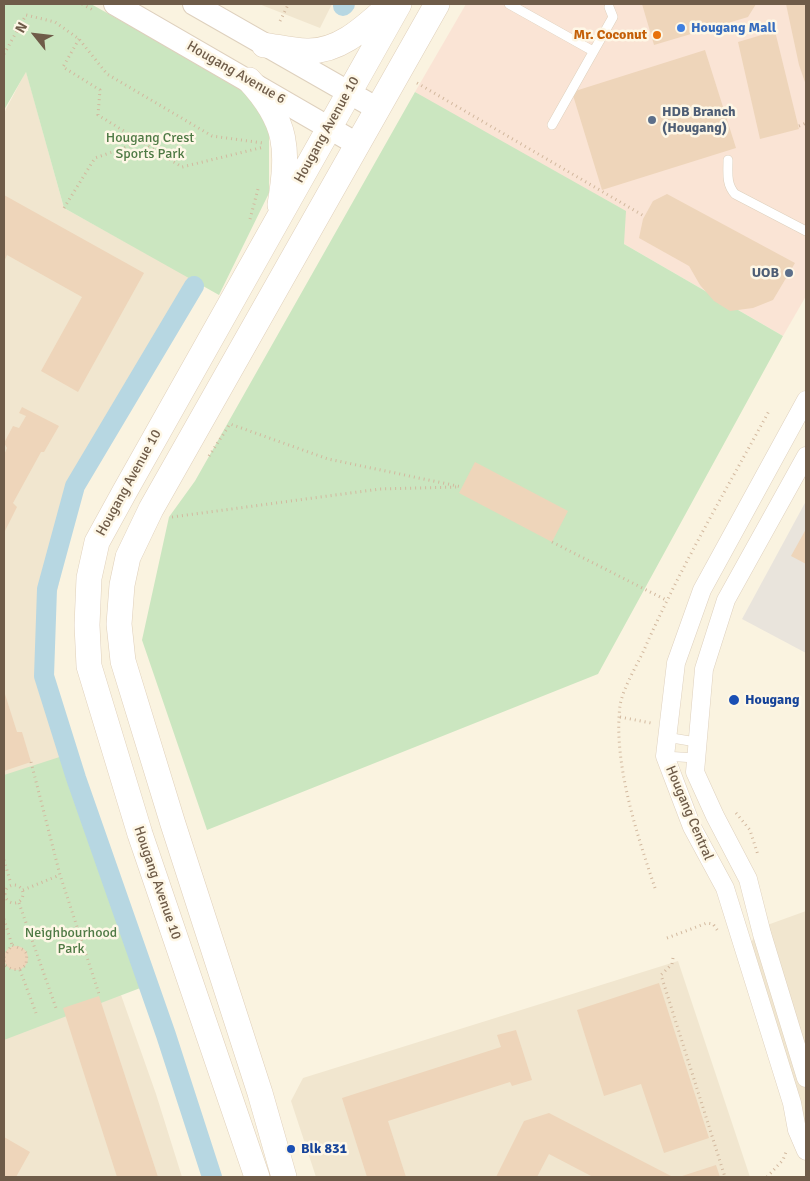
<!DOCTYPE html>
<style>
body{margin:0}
#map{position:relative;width:810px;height:1181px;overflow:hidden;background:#faf3e0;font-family:Signika,sans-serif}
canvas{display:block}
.frame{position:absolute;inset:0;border:5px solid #6f5c49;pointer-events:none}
.north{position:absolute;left:10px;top:10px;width:50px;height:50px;-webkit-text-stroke:4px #fef7e6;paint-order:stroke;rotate:299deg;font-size:14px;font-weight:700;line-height:20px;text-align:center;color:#6f5c49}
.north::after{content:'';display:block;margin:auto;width:18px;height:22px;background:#6f5c49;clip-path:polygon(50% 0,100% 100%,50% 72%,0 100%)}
</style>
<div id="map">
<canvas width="810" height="1181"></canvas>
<div class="frame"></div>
<div class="north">N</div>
</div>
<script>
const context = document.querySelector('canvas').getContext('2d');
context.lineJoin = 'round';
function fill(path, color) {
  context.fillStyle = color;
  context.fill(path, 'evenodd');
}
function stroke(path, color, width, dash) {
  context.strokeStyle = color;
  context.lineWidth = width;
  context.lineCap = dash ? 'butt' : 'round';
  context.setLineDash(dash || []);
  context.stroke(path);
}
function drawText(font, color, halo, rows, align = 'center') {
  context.font = font + ' Signika,sans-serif';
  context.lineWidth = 5;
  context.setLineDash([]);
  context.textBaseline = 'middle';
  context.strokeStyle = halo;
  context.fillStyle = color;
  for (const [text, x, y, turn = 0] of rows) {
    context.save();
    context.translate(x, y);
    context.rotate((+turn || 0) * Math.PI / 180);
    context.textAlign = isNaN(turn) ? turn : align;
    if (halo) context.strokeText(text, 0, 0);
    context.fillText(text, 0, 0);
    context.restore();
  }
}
const residential = new Path2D(`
 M 259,4 L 332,4 L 320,28 Z
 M 26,71 L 64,208 L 196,281 L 81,483 L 54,605 L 48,667 L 75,752 L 115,978 L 156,1094 L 182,1177 L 4,1177 L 4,113 Z
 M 806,911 L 806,1139 L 746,952 L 759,928 Z
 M 678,961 L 750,1177 L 316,1177 L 291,1101 L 303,1078 Z`);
const commercial = new Path2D(`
 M 466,4 L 806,4 L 806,296 L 783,336 L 624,244 L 415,92 Z`);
const industrial = new Path2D(`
 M 806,501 L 806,653 L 742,619 Z`);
const green = new Path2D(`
 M 4,4 L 91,4 L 241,88 L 261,106 L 269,127 L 269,193 L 219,295 L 64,208 L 26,72 L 4,110 Z
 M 415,92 L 626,211 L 624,244 L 783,336 L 598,674 L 207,830 L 142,640 L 169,517 L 195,481 Z
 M 75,752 L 156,982 L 4,1040 L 4,775 Z`);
const canal = new Path2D(`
 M 343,6 L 345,4
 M 194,286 L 75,486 L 47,589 L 44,676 L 76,778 L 166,1035 L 212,1177`);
const building = new Path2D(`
 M 642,4 L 756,4 L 748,17 L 654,45 Z
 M 786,4 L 806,4 L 806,85 L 799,65 Z
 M 775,31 L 799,129 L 760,139 L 738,42 Z
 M 705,50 L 736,148 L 602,190 L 572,92 Z
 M 667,194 L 795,263 L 773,300 L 753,308 L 730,311 L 714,301 L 700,285 L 689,266 L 639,238 L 643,219 L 653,201 Z
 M 4,195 L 144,273 L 78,392 L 41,371 L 82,297 L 7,255 L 4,262 Z
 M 22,407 L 59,426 L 44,452 L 41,452 L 13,503 L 17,507 L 4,533 L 4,455 L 7,448 L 4,443 L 13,426 L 19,428 L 26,416 L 19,413 Z
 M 475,462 L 568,511 L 552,542 L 459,493 Z
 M 806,529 L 806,564 L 791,556 Z
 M 4,691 L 17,732 L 22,732 L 31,762 L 4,771 Z
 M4 958a12 12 0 1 1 24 0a12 12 0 1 1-24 0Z
 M 659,983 L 709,1138 L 664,1153 L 641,1084 L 604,1096 L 577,1010 Z
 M 99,996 L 158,1177 L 117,1177 L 63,1008 Z
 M 516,1030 L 532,1080 L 512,1086 L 510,1082 L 388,1121 L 406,1177 L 367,1177 L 342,1098 L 501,1047 L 497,1035 Z
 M 549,1113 L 673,1177 L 593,1177 L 549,1154 L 537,1177 L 496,1177 L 524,1121 Z
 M 4,1137 L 30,1152 L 16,1177 L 4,1177 Z
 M 716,1165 L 720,1177 L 679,1177 Z`);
const path = new Path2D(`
 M 82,4 L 95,11
 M 280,21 L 288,5
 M 79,39 L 63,67 L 100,90 L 98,115 L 182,167 L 264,147
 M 4,54 L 26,15 L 55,22 L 79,39 L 107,74 L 212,136 L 263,143
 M 417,83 L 644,216
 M 799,126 L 806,123
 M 64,208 L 95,158 L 141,142
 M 250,219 L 258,189
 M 209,456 L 230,424 L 328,459 L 462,487
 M 172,517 L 380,489 L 457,487
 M 552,542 L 666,600
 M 620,717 L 651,723
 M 31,762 L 60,875 L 99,994
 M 736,813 L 750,830 L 758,855
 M 4,860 L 11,884
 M5 894a9 9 0 1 1 18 0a9 9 0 1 1-18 0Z
 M 655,888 C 637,835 613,762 620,706 C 622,690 637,665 644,650 C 680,568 726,490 769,411
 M 23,890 L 60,875
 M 19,903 L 56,1008
 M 4,919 L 12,945
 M 667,938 L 707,923 L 713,924 L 718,931
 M 4,957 L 12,945 L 24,950 L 27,954 L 26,965 C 18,971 13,971 5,965 L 4,959
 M 673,958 L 672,964 L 661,975 L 725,1177
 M 20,970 L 36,1013
 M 767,1177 L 783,1160 L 786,1152`);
const service = new Path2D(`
 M 509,4 L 593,51
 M 552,125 L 613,17 L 609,7
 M 728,160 C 728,173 726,184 735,194 L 806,231
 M 666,737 L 696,742
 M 665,756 L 695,758`);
const minor = new Path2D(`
 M 806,400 L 702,590 L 676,663 L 665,756 L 692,827 L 725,888 L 792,1103 L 797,1130 L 806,1151
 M 806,456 L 726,600 L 704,669 L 695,772 L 715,816 L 748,879 L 762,934 L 806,1078`);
const tertiary = new Path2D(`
 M 115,4 L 357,144
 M 194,4 L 376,108`);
const secondary = new Path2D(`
 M 264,45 C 278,47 293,51 307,51 C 341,52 367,25 391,4
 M 249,80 C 288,122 289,149 280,205
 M 257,1177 L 140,834 L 89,666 L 87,625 L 89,578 L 97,542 L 125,491 L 399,4
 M 284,1177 L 260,1093 L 173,824 L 123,661 L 119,624 L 122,585 L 128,557 L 151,509 L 437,4`);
const markers = [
 [681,28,5,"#3f7fe0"],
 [657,35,5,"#e8710a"],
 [652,120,5,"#5c6f8a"],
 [789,273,5,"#5c6f8a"],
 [734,700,6,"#1a4fb4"],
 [291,1149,5,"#1a4fb4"]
];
const shopNames = [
 ["Hougang Mall",691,28]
];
const foodNames = [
 ["Mr. Coconut",647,35]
];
const streetNames = [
 ["Hougang Avenue 6",236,73,30],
 ["Hougang Avenue 10",327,130,-61],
 ["Hougang Avenue 10",129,483,-61],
 ["Hougang Central",689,813,67],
 ["Hougang Avenue 10",157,883,71]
];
const serviceNames = [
 ["HDB Branch",662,112],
 ["(Hougang)",662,128],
 ["UOB",779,273,"right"]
];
const parkNames = [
 ["Hougang Crest",150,138],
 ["Sports Park",150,154],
 ["Neighbourhood",71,933],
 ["Park",71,949]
];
const transitNames = [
 ["Hougang",745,700],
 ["Blk 831",301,1149]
];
fill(residential, '#f1e6cf');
fill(commercial, '#fae4d5');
fill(industrial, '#e9e4dc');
fill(green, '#cbe6c0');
stroke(canal, '#b7d7e2', 20);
fill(building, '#eed5ba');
stroke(service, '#ded0bd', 10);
stroke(minor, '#ded0bd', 19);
stroke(tertiary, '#ded0bd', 24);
stroke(secondary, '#dfcfb9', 26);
stroke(path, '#d2b89e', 3, [1, 4]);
stroke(service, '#fff', 9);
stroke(minor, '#fff', 18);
stroke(tertiary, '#fff', 22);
stroke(secondary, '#fff', 25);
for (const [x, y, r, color] of markers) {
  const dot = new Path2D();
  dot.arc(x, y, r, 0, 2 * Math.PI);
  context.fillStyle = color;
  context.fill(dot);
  stroke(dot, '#fef7e6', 2);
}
drawText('bold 14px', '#366cbe', '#fef7e6', shopNames, 'left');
drawText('bold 14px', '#c56008', '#fef7e6', foodNames, 'right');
drawText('14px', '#6f5c49', '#fef7e6', streetNames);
drawText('bold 14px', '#4e5e75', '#fef7e6', serviceNames, 'left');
drawText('14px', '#4f7a45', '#fef7e6', parkNames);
drawText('bold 14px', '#164399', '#fef7e6', transitNames, 'left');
</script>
